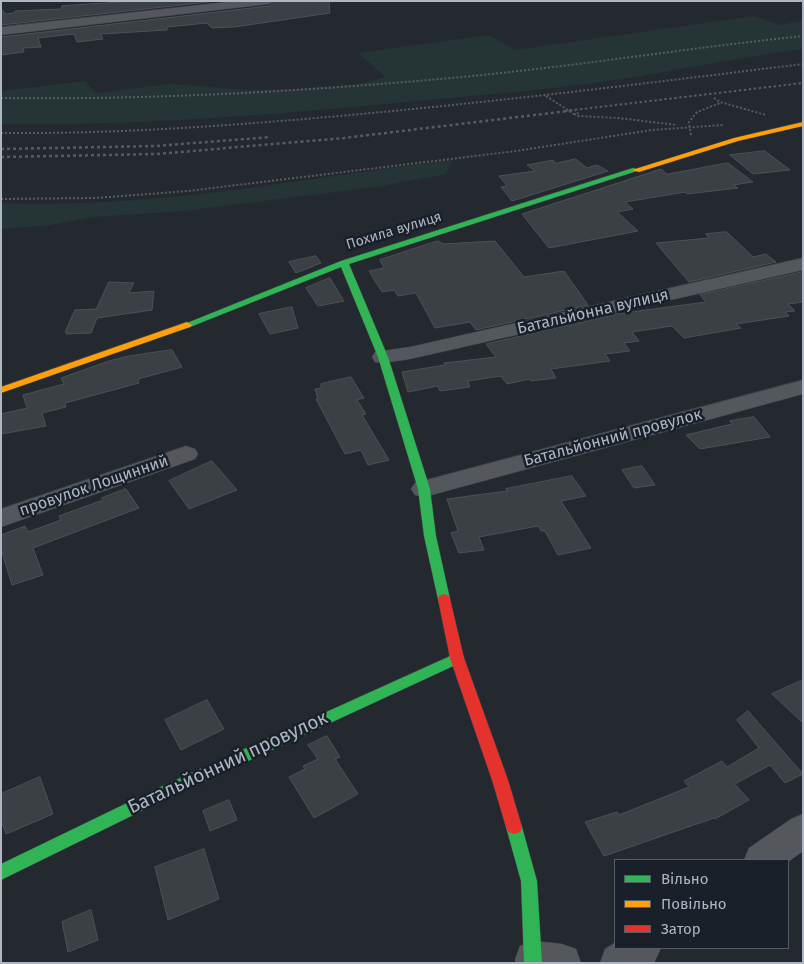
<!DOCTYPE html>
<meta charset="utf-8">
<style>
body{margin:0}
#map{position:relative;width:804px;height:964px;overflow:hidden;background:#24292f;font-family:"Fira Sans",sans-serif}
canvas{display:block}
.frame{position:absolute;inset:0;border:2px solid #adb6c1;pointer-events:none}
.legend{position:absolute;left:614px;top:859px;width:175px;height:90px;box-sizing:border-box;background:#192029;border:1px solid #545c66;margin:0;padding:6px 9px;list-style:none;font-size:15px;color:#adb6c1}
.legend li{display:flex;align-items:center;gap:10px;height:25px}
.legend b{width:25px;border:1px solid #545c66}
</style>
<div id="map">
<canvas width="804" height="964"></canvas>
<div class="frame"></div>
<ul class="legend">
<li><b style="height:6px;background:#30b455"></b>Вільно</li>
<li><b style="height:6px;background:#ff9f0a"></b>Повільно</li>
<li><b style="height:6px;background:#e5322d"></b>Затор</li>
</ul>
</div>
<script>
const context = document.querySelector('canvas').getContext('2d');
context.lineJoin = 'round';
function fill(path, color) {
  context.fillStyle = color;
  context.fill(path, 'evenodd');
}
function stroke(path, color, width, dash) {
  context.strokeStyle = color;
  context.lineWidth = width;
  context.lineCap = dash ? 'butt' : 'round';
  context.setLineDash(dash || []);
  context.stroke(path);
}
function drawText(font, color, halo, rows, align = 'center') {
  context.font = font + ' "Fira Sans",sans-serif';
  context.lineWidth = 5;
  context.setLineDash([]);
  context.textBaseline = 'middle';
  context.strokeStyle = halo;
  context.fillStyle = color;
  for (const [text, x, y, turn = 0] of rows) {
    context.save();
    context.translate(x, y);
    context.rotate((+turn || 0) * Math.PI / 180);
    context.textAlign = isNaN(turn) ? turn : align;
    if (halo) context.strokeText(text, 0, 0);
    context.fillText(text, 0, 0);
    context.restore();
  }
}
const green = new Path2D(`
 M 755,16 L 779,25 L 803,21 L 803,49 C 731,58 659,75 587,84 C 527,92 466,96 406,102 C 271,115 136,126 1,124 L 1,91 L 85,81 L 96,93 L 170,84 L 249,90 L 299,89 L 359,84 L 386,77 L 358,53 L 488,35 L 515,50 Z
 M 453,160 L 446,174 L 376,187 L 183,211 L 93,217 L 50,225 L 1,229 L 1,203 C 64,205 128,202 190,195 C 278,186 365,170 453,160 Z`);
const building = new Path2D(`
 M 138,1 L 217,1 L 1,25 L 1,8 L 5,14 L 14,13 L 15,11 L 61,9 L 62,6 Z
 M 276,1 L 329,1 L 330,13 L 234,27 L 212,28 L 207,23 L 167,27 L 167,30 L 101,34 L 103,39 L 77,42 L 74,34 L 38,38 L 41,47 L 23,48 L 24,52 L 1,55 L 1,37 L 269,6 Z
 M 765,151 L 790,170 L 753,174 L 730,155 Z
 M 576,159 L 587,168 L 597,165 L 608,171 L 512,201 L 501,187 L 507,186 L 499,176 L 535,171 L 527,165 L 553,160 L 556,163 Z
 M 728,163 L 753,182 L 733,185 L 738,188 L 687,194 L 685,192 L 625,202 L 633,209 L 617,212 L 638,231 L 549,248 L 522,214 L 661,169 L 667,174 Z
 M 727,232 L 753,257 L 766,254 L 776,262 L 689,282 L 656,243 L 709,238 L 706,234 Z
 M 438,241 L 444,244 L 495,241 L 524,277 L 564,271 L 588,305 L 476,330 L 470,322 L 435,328 L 416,293 L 398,296 L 394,290 L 382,292 L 369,271 L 384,268 L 380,260 Z
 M 316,256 L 321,263 L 296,273 L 289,262 Z
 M 803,272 L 803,302 L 788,304 L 795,311 L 785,312 L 789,316 L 736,324 L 741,328 L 684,338 L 672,326 L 632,332 L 639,341 L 624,343 L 630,351 L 605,354 L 610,361 L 551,369 L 556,378 L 531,381 L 530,379 L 507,384 L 501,376 L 468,381 L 470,387 L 440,391 L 438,386 L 408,392 L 402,372 L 445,365 L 444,363 L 496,357 L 486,344 L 617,314 L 706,302 L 700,295 Z
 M 330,278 L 344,301 L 318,306 L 306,288 Z
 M 109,282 L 134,283 L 129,293 L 154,291 L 152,310 L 97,318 L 91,333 L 66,334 L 67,332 L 65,332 L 75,310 L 96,309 Z
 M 292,307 L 298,328 L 270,334 L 259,314 Z
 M 172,350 L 182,367 L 138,379 L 139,383 L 65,403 L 66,407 L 42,413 L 46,426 L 1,434 L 1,414 L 27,408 L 23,395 L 64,384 L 61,378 L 109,361 L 129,356 Z
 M 351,377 L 364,398 L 357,400 L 366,414 L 362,415 L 389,460 L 368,465 L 361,450 L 345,454 L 316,399 L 318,399 L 315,389 L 321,388 L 321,384 Z
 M 754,417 L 770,437 L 700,449 L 686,435 L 732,424 L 730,421 Z
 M 212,461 L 237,490 L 189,509 L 169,481 Z
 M 642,466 L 655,485 L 634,488 L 622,470 Z
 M 572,476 L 586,496 L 561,501 L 591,548 L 558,555 L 545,531 L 541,531 L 538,526 L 479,537 L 484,550 L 459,553 L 451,533 L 458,531 L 447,499 L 507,491 L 506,489 Z
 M 126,489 L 139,508 L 33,548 L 43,575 L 12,585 L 1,549 L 1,535 L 25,526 L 28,532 L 61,520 L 59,516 L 103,500 L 102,498 Z
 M 803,680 L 803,723 L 772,694 Z
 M 207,700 L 224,729 L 181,750 L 165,720 Z
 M 748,711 L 803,774 L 785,783 L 770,765 L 735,784 L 749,800 L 715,819 L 714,818 L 604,856 L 585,822 L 617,812 L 619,815 L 689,787 L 684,781 L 722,761 L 727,767 L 759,748 L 737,720 Z
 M 327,736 L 340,757 L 335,759 L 358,794 L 314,818 L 289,777 L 305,769 L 303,766 L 318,759 L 308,745 Z
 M 40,777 L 53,814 L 6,834 L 3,825 L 1,825 L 1,794 Z
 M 229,800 L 237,820 L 210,831 L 203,811 Z
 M 204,849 L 219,899 L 168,920 L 155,867 Z
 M 91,910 L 98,940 L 68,952 L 62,922 Z`);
const path = new Path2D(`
 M 546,96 L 574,114 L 580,113
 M 1,98 C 155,100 309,91 462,77 C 576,66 689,48 803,36
 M 714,98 L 720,102 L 766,115
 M 574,114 L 578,116 L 618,118 L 677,125
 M 1,133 C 107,134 211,127 316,118 C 479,104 641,84 803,64
 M 691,135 L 689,122 L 697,112 L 720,103
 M 1,199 L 95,198 L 188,191 L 516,151 L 652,130 L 723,125`);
const street = new Path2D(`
 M 236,1 L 274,1 L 269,4 L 1,35 L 1,27 Z
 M 803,258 L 803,270 L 410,359 L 383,363 L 375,362 L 372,357 L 375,352 L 410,347 Z
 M 803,380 L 803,394 L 424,497 L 415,495 L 411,489 L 415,483 Z
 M 186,446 L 195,449 L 198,454 L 195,459 L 1,527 L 1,509 Z
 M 803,814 L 803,851 L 788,862 L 788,860 L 744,860 L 749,848 L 791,819 Z
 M 534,941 L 562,944 L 576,949 L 581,963 L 516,963 L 515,960 L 520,946 Z
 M 615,943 L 615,948 L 661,948 L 654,963 L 600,963 L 605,949 Z`);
const fast = new Path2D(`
 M 633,168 L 640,170 L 349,264 L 388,357 L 430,489 L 436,536 L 450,599 L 449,602 L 439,602 L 438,599 L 424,536 L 418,489 L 378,357 L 341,267 L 190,327 L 187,328 L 182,325 L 341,261 Z
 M 457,653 L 462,654 L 464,658 L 462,662 L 168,798 L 1,880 L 1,864 L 158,788 Z
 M 514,820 L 520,822 L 522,827 L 537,881 L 542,963 L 524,963 L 521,881 L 506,827 L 508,822 Z`);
const slow = new Path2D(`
 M 803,122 L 803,126 L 738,141 L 639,172 L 632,170 L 734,138 Z
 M 187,322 L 192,325 L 190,327 L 1,393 L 1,387 Z`);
const jam = new Path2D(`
 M 444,594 L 449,596 L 450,599 L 464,658 L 508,780 L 522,827 L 520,832 L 514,834 L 508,832 L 506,827 L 492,780 L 450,658 L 438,599 L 439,596 Z`);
const railFar1 = new Path2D(`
 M 565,111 L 803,83`);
const rail = new Path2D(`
 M 1,149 L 156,146 L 271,137
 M 1,157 L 157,154 L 344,138 L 576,110`);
const farStreetnames = [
 ["Похила вулиця",394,231,-17]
];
const streetNames = [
 ["Батальйонна вулиця",593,312,-13],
 ["Батальйонний провулок",613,438,-15],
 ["провулок Лощинний",94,486,-19]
];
const nearStreetnames = [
 ["Батальйонний провулок",228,763,-25]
];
fill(green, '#253535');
fill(building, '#3b4044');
stroke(building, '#4c5157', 1);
stroke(street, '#404348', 1);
stroke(fast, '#404348', 1);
stroke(slow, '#404348', 1);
stroke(jam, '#404348', 1);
stroke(path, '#585c61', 2, [2, 2]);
fill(street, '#54585d');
fill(fast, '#30b455');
fill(slow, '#ff9f0a');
fill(jam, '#e5322d');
stroke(railFar1, '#575c61', 2, [2.5, 2.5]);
stroke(rail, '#575c61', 2.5, [3, 3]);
drawText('14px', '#adb6c1', '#192029', farStreetnames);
drawText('16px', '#adb6c1', '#192029', streetNames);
drawText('19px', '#adb6c1', '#192029', nearStreetnames);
</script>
